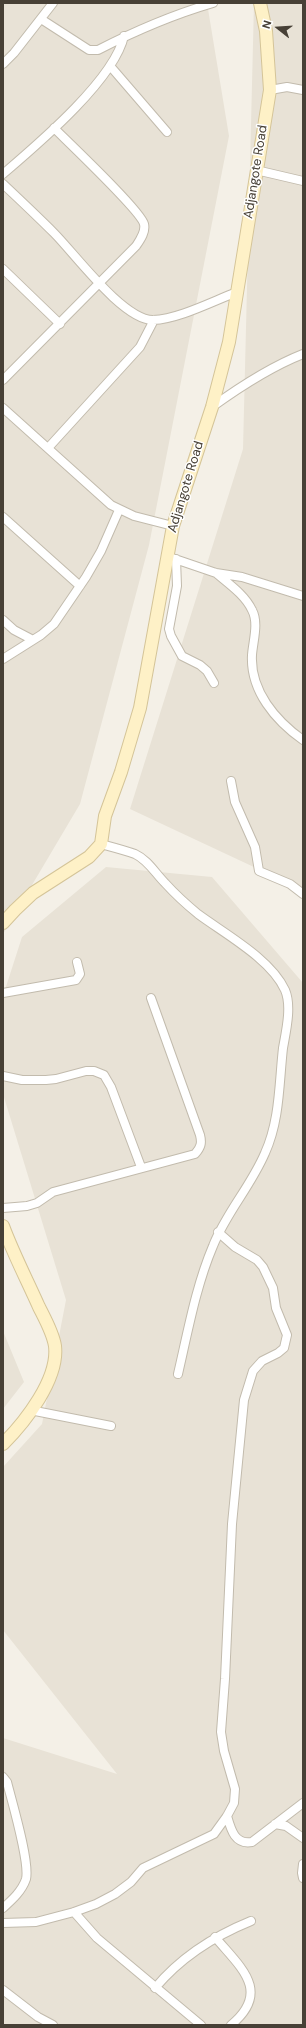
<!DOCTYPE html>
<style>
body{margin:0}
#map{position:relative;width:306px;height:2028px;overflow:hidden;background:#f4f0e7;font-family:"DM Sans",sans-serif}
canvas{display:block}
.frame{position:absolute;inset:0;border:4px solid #474036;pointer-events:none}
.north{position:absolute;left:258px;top:8px;width:40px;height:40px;-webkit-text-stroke:3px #fff;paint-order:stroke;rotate:287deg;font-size:11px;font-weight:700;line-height:16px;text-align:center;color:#474036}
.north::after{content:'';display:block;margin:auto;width:14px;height:18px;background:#474036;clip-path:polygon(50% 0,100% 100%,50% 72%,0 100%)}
</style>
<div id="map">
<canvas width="306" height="2028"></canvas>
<div class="frame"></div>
<div class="north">N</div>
</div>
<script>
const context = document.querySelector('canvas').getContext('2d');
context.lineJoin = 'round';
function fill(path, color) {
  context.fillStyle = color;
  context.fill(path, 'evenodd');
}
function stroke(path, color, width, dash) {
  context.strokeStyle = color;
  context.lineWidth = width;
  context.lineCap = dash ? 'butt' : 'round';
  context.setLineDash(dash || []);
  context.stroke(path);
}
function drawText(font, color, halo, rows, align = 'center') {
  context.font = font + ' "DM Sans",sans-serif';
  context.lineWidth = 3;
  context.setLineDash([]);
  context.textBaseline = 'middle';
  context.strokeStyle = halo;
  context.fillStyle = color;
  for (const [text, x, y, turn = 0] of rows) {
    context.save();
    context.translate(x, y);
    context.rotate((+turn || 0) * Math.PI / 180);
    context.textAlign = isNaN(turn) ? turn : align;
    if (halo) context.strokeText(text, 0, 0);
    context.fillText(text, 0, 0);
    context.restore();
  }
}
const residential = new Path2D(`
 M 3,3 L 207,3 L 229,136 L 149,545 L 80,804 L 3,934 Z
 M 254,3 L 303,3 L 303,890 L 130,809 L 243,449 Z
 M 106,867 L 212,877 L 303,983 L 303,2025 L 3,2025 L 3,1738 L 117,1774 L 3,1630 L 3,1467 L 42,1424 L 66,1300 L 3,1094 L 3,996 L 22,937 Z
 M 3,1331 L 24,1382 L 3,1409 Z`);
const street = new Path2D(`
 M 41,19 L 89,50 L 98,50 C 135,31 172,15 213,3
 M 3,64 L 14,53 L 53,3
 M 111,67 L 167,132
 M 270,90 L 287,87 L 303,90
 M 256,170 L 303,181
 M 3,174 C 38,144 114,80 124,36
 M 3,184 C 20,200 37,216 54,233 C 75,254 123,320 153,320 C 179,319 213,301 237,292
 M 3,269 L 60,324
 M 3,380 L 136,246 C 140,240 146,232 144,224 C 141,211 68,142 54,128
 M 212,407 C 241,386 270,367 303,354
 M 3,408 L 111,505 L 134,516 L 173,526
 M 48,448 L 140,347 L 154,320
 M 3,517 L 80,586
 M 172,558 L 216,573 L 242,577 L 303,596
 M 176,559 L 177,586 L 169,629 L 171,636 L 182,656 L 200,665 L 207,671 L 214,683
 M 216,573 C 229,584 245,595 252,610 C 259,623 253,641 252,655 C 250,691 276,721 303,740
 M 3,620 L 14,630 L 33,640
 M 3,659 L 41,635 L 54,624 L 86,577 L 101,551 L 119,510
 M 231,781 L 235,802 L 255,847 L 259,871 L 290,884 L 303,894
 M 101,844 C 112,847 124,850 135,854 C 148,860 155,873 165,883 C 175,894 187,905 198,914 C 225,934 271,959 285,990 C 292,1006 286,1031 283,1048 C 279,1083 280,1120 265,1153 C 251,1186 226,1213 213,1246 C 196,1286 188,1331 178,1374
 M 3,993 L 76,980 L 80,974 L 77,962
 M 3,1076 L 22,1080 L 46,1080 L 56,1079 L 86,1071 L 94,1071 L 104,1075 L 111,1087 L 141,1167
 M 3,1208 L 27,1206 L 37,1203 L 53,1192 L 195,1154 C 201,1147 202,1143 200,1135 L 151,998
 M 30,1410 L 111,1426
 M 3,1777 L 7,1782 C 12,1802 30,1862 26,1879 C 22,1891 12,1900 3,1908
 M 227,1816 C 231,1830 235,1845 252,1842 L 303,1803
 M 275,1824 L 286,1826 L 303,1838
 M 303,1864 L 302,1873 L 303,1878
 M 74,1912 L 97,1938 L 201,2025
 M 3,1923 L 36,1922 L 74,1912 L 96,1904 L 115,1894 L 131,1882 L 143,1868 L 214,1834 L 227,1816 L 234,1803 L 235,1789 L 224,1751 L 221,1732 L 225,1679 L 232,1524 L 244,1400 L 253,1371 L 262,1361 L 278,1353 L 284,1348 L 287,1335 L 276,1308 L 273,1288 L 263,1267 L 257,1260 L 235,1247 L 218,1232
 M 215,1937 C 240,1967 272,1991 231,2025
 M 155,1988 C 181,1957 214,1936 251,1921
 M 3,1990 L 38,2017 L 53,2025`);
const secondary = new Path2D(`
 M 3,923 L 15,910 L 33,893 L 89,857 L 101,844 L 105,816 L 121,772 L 140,708 L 173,526 L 212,407 L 229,342 L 270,90 L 266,31 L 260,3
 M 3,1226 C 13,1253 27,1280 39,1307 C 45,1319 53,1333 55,1346 C 59,1379 25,1422 3,1444`);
const streetNames = [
 ["Adjangote Road",256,172,-81],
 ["Adjangote Road",186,487,-73]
];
fill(residential, '#e8e2d6');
stroke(street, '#c2bbad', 10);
stroke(secondary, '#d4c498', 14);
stroke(street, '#fff', 8);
stroke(secondary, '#fef1c7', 12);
drawText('13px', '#474036', '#fff', streetNames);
</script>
